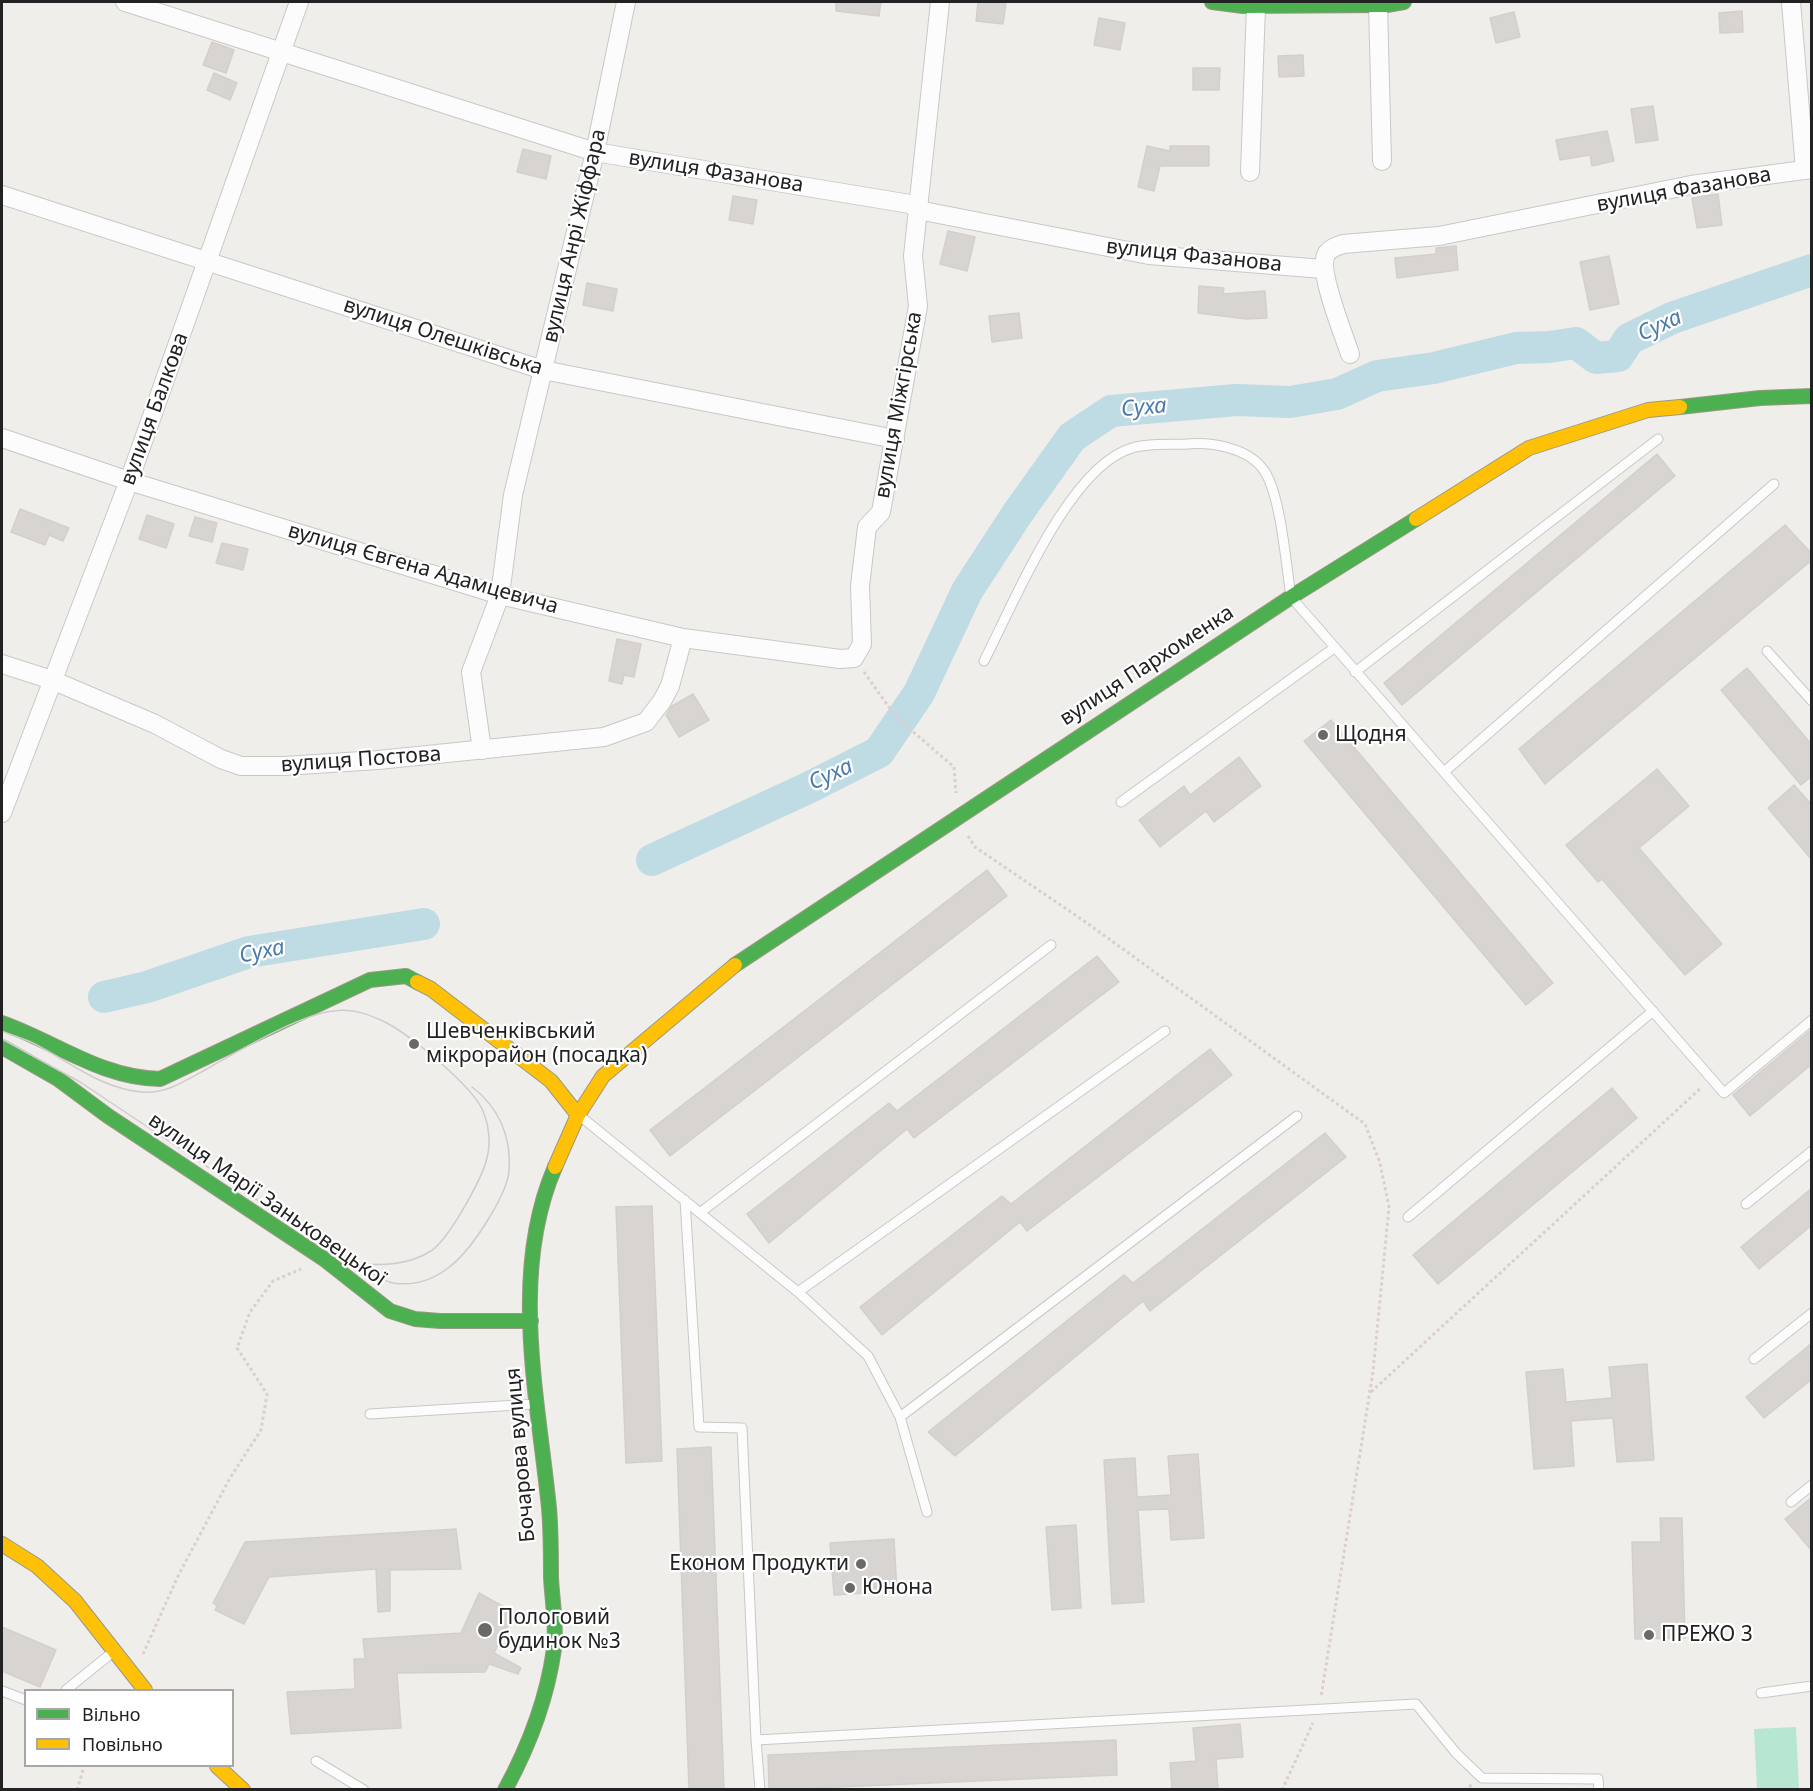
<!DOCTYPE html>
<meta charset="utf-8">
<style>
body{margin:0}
#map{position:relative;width:1813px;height:1791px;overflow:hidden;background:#f0eeeb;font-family:"Noto Sans",sans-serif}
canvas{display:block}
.frame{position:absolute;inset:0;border:3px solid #222;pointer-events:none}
.legend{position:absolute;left:24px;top:1689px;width:210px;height:78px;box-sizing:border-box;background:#fff;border:2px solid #a7a7a7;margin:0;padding:8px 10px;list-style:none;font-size:18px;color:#222}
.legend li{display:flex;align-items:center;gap:12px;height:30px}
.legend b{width:30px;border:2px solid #a7a7a7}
</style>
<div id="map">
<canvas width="1813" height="1791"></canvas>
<div class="frame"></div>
<ul class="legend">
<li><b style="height:8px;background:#4caf50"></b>Вільно</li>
<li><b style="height:8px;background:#ffc107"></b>Повільно</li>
</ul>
</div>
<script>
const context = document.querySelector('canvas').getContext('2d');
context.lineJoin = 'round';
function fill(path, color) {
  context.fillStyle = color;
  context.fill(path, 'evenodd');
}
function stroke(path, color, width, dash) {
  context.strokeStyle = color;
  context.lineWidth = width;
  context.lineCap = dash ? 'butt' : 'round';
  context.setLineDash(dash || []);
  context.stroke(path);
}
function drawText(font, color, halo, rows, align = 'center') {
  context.font = font + ' "Noto Sans",sans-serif';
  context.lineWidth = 4.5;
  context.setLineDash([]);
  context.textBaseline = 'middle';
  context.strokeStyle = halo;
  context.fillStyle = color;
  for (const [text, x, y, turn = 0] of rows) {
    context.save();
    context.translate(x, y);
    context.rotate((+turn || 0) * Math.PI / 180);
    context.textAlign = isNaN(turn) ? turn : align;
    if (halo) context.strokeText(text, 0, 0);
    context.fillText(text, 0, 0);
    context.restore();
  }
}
const pitch = new Path2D(`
 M 1796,1727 L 1799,1789 L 1757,1789 L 1754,1729 Z`);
const river = new Path2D(`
 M 652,860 L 808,788 L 879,752 L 919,693 L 967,591 L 1017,514 L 1072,437 L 1111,411 L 1236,400 L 1290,402 L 1337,394 L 1377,376 L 1434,368 L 1516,348 L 1549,347 L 1576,343 L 1596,358 L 1618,356 L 1629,339 L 1672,318 L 1812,270
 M 104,997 L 147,987 L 249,952 L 424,924`);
const building = new Path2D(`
 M 836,2 L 881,2 L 879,16 L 836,11 Z
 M 978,2 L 1006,2 L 1003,24 L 976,21 Z
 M 1742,11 L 1743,32 L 1720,33 L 1719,13 Z
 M 1514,12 L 1520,37 L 1496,43 L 1490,18 Z
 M 1099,18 L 1125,23 L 1120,50 L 1094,45 Z
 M 212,42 L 234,50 L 226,73 L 203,65 Z
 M 1303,55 L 1304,76 L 1279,77 L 1278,56 Z
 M 1193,68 L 1220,68 L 1219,90 L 1193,90 Z
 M 214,73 L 237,83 L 230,100 L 207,90 Z
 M 1653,106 L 1658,140 L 1636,143 L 1631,109 Z
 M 1607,131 L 1614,161 L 1592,166 L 1590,155 L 1560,160 L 1556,140 Z
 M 1147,146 L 1170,151 L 1170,146 L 1209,146 L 1209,166 L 1160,166 L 1154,191 L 1138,187 Z
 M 523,149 L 551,156 L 546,179 L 517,172 Z
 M 1718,194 L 1722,225 L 1697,228 L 1692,198 Z
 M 733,196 L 757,200 L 753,224 L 729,220 Z
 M 948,231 L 975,237 L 967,271 L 940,264 Z
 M 1456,246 L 1458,270 L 1397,278 L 1395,258 L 1436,254 L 1436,248 Z
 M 1609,256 L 1619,304 L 1590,310 L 1580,262 Z
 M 587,283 L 617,289 L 613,311 L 583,305 Z
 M 1199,286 L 1224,288 L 1223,294 L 1265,291 L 1267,318 L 1246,319 L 1198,313 Z
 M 1019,313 L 1022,338 L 992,342 L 989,316 Z
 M 1657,454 L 1675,476 L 1402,705 L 1384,683 Z
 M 20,509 L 69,528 L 63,541 L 49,535 L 45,545 L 11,532 Z
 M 147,515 L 174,524 L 166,548 L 139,539 Z
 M 195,517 L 217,523 L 212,542 L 189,536 Z
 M 1785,525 L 1812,554 L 1812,560 L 1545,784 L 1519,749 Z
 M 222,543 L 248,549 L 243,570 L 216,563 Z
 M 617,639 L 641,644 L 634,677 L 624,675 L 622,684 L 609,681 Z
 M 1747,668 L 1812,745 L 1812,776 L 1801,785 L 1721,690 Z
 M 693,694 L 709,720 L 679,737 L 666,715 L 672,706 Z
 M 1331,720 L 1553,983 L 1526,1005 L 1304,741 Z
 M 1239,757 L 1261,786 L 1214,822 L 1206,811 L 1160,847 L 1139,820 L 1184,786 L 1190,795 Z
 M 1657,769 L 1689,806 L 1639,848 L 1722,944 L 1685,975 L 1602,879 L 1598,882 L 1566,845 Z
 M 1794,785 L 1812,805 L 1812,860 L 1768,808 Z
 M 987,870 L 1007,896 L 670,1156 L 650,1130 Z
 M 1097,956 L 1119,982 L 914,1138 L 907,1129 L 769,1243 L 747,1214 L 889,1103 L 897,1111 Z
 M 1812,1029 L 1812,1064 L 1750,1116 L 1733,1095 Z
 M 1210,1049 L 1232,1075 L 1027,1231 L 1020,1222 L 882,1335 L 860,1307 L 1002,1196 L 1011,1204 Z
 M 1612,1088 L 1637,1118 L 1438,1284 L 1413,1255 Z
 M 1325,1133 L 1346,1157 L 1150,1311 L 1143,1301 L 955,1456 L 928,1432 L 1124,1275 L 1133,1283 Z
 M 1812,1188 L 1812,1225 L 1759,1269 L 1741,1247 Z
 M 652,1206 L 662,1461 L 626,1463 L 616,1207 Z
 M 1812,1343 L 1812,1379 L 1764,1418 L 1746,1397 Z
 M 1647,1364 L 1654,1460 L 1617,1462 L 1613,1418 L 1571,1421 L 1574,1466 L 1534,1469 L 1526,1372 L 1563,1369 L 1566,1402 L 1612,1398 L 1609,1367 Z
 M 711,1447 L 724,1790 L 689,1790 L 677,1449 Z
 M 1198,1454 L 1204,1538 L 1171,1540 L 1169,1509 L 1138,1510 L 1144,1602 L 1112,1604 L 1104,1460 L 1135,1458 L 1137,1497 L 1171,1495 L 1168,1456 Z
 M 1812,1497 L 1812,1551 L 1785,1519 Z
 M 1660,1518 L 1682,1518 L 1685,1638 L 1635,1639 L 1632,1542 L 1661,1542 Z
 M 1076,1525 L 1081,1608 L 1052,1610 L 1046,1527 Z
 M 456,1529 L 461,1569 L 390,1570 L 390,1611 L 378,1612 L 376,1569 L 269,1577 L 244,1624 L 215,1610 L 217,1606 L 213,1603 L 245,1542 Z
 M 894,1539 L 897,1591 L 834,1595 L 830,1543 Z
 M 479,1593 L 515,1613 L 494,1653 L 521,1668 L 518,1674 L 489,1664 L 485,1672 L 397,1673 L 401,1728 L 291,1734 L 287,1692 L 355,1689 L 354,1659 L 365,1659 L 363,1639 L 461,1633 Z
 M 2,1627 L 56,1650 L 40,1687 L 2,1671 Z
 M 1240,1724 L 1243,1757 L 1216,1759 L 1218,1790 L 1172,1790 L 1170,1763 L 1196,1761 L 1193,1728 Z
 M 1116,1740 L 1117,1775 L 769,1790 L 768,1755 Z`);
const path = new Path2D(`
 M 864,672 L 896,717 L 954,767 L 956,793
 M 968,836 L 975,847 L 1087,923 L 1365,1124 L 1380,1163 L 1389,1207 L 1373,1372 L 1321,1697
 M 1371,1392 L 1702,1087
 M 143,1654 L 178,1576 L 230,1478 L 261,1430 L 267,1394 L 237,1348 L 250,1312 L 273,1281 L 301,1269
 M 77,1790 L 84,1766
 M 1282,1790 L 1313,1723
 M 1464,1790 L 1473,1784`);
const lane = new Path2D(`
 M 1767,651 L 1812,701
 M 984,661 C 1014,603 1069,466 1132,448 C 1149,443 1170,445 1187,444 C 1213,442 1250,448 1265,472 C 1281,498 1286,564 1291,597 L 1724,1093 L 1812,1020
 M 1355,672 L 1658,439
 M 1444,772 L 1774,484
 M 1121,802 L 1334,648
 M 580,1116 L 798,1292 L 868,1356 L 900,1417 L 927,1512
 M 685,1200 L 699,1427 L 742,1428 L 756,1740
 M 1746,1204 L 1812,1151
 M 701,1212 L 1051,945
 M 1408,1217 L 1653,1011
 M 798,1292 L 1165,1031
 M 1754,1359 L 1812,1313
 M 370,1414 L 534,1404
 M 900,1417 L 1297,1116
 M 1791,1502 L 1812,1485
 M 66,1690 L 113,1652
 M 2,1691 L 26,1700
 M 1761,1693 L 1812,1686
 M 316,1761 L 364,1790
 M 760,1790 L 756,1740 L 1416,1704 L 1456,1753 L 1482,1778 L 1598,1779 L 1599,1790`);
const street = new Path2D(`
 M 125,2 L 595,152 L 910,204 L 918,210 L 1149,255 L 1323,269
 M 1791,2 L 1805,170
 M 1378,5 L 1382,161
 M 1250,172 L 1256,6
 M 2,195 L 543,370 L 895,439
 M 1350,354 C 1344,335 1316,268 1327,253 C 1331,248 1337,246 1343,244 L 1439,236 L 1691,185 L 1812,169
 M 2,438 L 129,481 L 500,595 L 683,638 L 840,659 L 854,658 L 862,644 L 860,586 L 867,527 L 881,512 L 918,306 L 913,256 L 940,2
 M 2,664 L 52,680 L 155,724 L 221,759 L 241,766 L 284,766 L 378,760 L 604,737 L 646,722 L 662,701 L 670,686 L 683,638
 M 482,750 L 471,672 L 500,595 L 513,495 L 595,152 L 626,2
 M 2,813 L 129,481 L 299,2`);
const fast = new Path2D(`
 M 1212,2 L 1243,6 L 1387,5 L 1404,2
 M 1680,407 L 1760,398 L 1812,396
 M 735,965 L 1291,597 L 1416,519
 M 2,1023 C 56,1042 101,1078 160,1079 L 370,980 L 406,976 L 417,982
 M 2,1047 L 58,1079 L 108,1116 L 324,1259 L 390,1311 L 415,1319 L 440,1321 L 531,1321
 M 505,1790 C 529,1746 547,1699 554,1649 C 557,1626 552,1600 551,1577 C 551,1554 551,1531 549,1508 C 538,1398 509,1273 555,1167`);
const slow = new Path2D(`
 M 1416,519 L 1529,448 L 1648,410 L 1680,407
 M 417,982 L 431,989 L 551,1081 L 578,1115
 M 555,1167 L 578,1115 L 603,1076 L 735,965
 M 2,1544 L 37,1566 L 75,1601 L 145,1690
 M 217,1766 L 243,1790`);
const tram = new Path2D(`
 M 2,1031 C 13,1036 25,1039 35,1044 C 70,1062 102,1089 142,1092 C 166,1094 185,1081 205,1070 C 237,1052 298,1015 333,1011 C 352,1008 368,1014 385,1022 C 410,1035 470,1084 482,1109 C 489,1124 491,1143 487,1158 C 482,1179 449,1239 431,1251 C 407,1266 379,1266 352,1263 L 80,1082 L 2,1039
 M 360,1267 C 370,1272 382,1281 393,1283 C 439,1290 468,1253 489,1218 C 497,1205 507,1187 509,1172 C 512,1138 499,1107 472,1087`);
const markers = [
 [1323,735,6,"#6a6968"],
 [414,1044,6,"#6a6968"],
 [861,1564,6,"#6a6968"],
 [850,1588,6,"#6a6968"],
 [485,1630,8,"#6a6968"],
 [1649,1635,6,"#6a6968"]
];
const streetNames = [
 ["вулиця Фазанова",716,172,9],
 ["вулиця Фазанова",1684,190,-10],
 ["вулиця Анрі Жіффара",575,236,-77],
 ["вулиця Фазанова",1194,256,6],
 ["вулиця Олешківська",443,337,18],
 ["вулиця Міжгірська",899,405,-80],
 ["вулиця Балкова",155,409,-70],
 ["вулиця Євгена Адамцевича",423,569,16],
 ["вулиця Пархоменка",1147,666,-33],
 ["вулиця Постова",361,760,-4],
 ["вулиця Марії Заньковецької",267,1200,35],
 ["Бочарова вулиця",521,1455,-95]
];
const poiNames = [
 ["Щодня",1335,735],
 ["Шевченківський",426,1032],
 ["мікрорайон (посадка)",426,1056],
 ["Економ Продукти",849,1564,"right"],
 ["Юнона",862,1588],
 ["Пологовий",498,1618],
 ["будинок №3",498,1642],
 ["ПРЕЖО 3",1661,1635]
];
const waterNames = [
 ["Суха",1660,326,-25],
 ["Суха",1144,408,-5],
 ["Суха",831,775,-25],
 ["Суха",262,952,-12]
];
fill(pitch, '#b7e6d2');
stroke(river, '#bfdbe3', 32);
fill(building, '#d7d4d2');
stroke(building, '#d3d0cc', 1.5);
stroke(lane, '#c9c8c7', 11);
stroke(street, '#c9c8c7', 20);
stroke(fast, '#999a82', 16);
stroke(slow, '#999a82', 16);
stroke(path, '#dccecd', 3, [3, 3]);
stroke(lane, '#fdfcfc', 9);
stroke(street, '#fdfcfc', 18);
stroke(fast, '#4caf50', 14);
stroke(slow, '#ffc107', 14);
stroke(tram, '#ccc', 1.5);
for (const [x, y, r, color] of markers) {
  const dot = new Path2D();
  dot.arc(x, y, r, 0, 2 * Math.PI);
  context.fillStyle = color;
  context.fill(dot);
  stroke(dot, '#fff', 2);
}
drawText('21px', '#222', '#fff', streetNames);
drawText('21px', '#222', '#fff', poiNames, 'left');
drawText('italic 22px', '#4a7aab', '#fff', waterNames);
</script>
